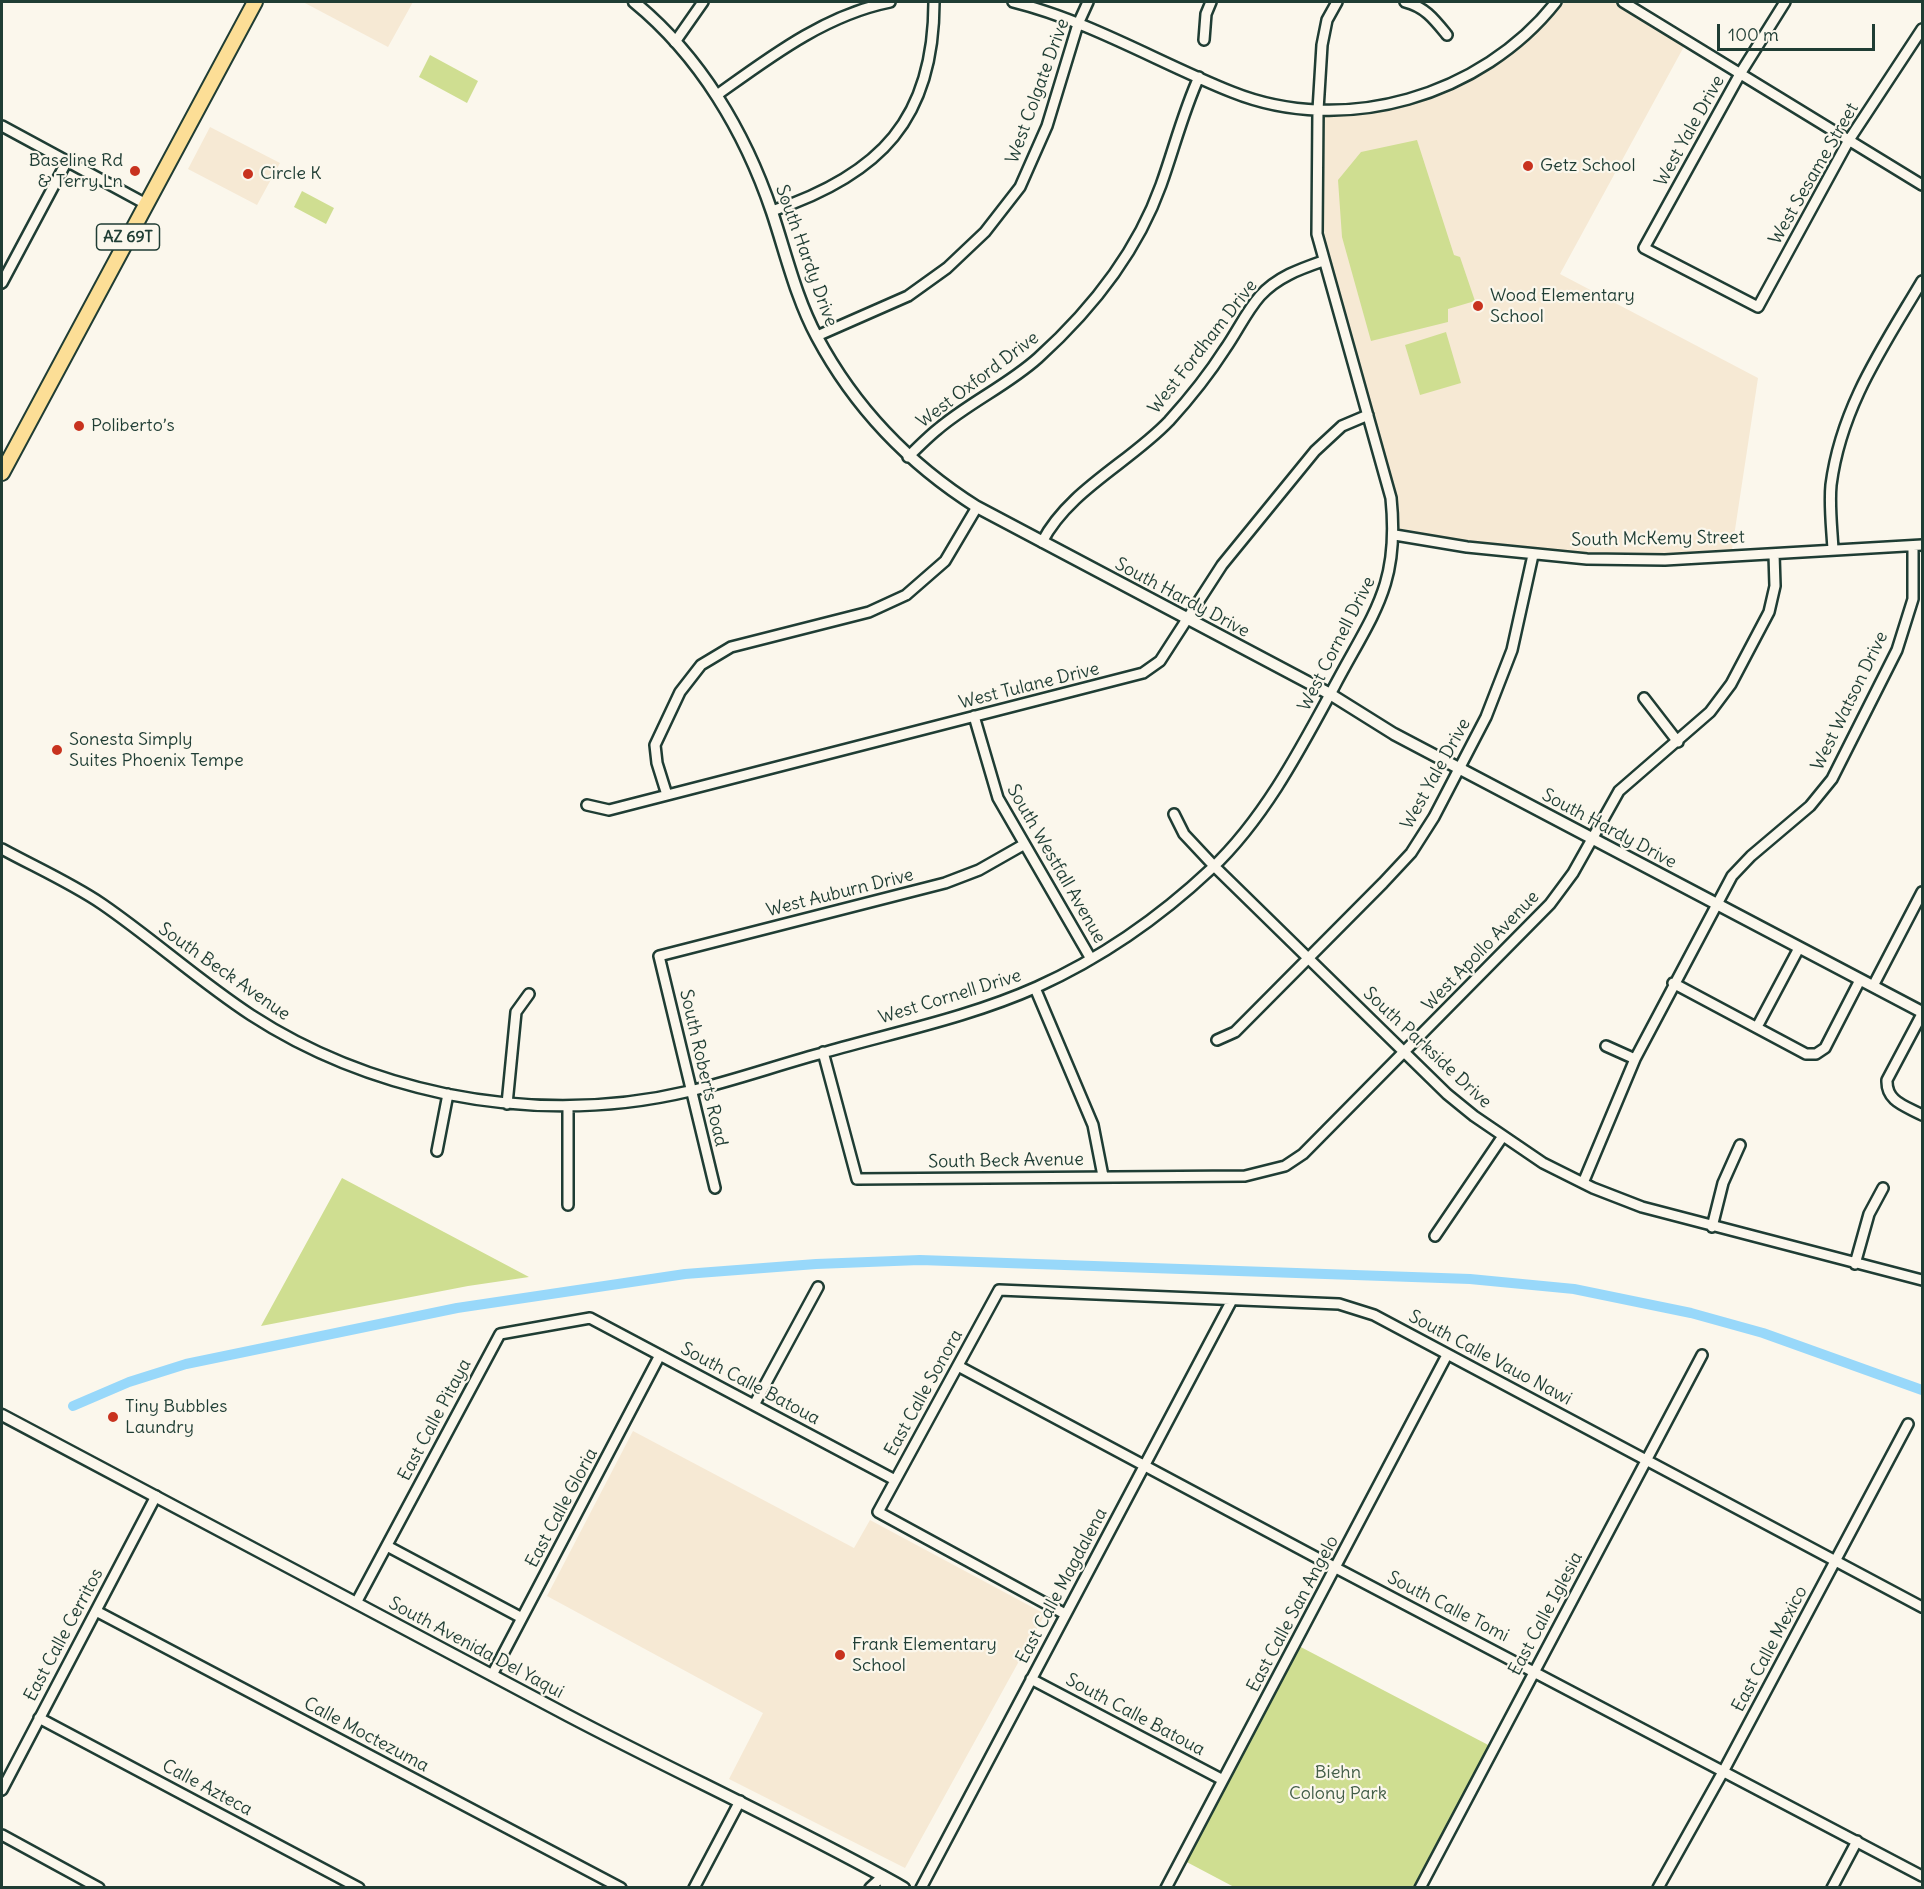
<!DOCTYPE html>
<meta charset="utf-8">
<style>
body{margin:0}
#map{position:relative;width:1924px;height:1889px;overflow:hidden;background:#fbf7ec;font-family:Delius,sans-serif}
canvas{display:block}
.frame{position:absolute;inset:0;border:3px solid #1f3d34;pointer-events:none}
.scale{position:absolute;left:1717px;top:24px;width:158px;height:27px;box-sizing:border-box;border:3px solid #1f3d34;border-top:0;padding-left:8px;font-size:18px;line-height:21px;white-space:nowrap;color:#1f3d34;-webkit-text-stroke:4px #fbf7ec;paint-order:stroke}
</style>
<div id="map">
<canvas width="1924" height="1889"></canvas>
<div class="frame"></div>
<div class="scale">100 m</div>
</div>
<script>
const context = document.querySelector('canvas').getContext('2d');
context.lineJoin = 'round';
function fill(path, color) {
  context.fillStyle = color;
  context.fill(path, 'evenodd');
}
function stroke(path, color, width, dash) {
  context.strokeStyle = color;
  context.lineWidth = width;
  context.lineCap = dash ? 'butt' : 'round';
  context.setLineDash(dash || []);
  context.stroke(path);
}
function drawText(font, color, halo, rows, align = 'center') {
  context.font = font + ' Delius,sans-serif';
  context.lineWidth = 4.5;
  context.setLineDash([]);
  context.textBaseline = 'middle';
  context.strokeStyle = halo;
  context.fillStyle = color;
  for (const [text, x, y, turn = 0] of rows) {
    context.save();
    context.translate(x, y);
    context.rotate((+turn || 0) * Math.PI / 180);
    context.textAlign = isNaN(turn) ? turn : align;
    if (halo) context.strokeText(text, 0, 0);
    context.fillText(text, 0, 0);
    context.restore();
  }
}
const built = new Path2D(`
 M 303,2 L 413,2 L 388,47 Z
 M 1556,2 L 1623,2 L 1687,41 L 1560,274 L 1758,378 L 1731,556 L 1587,559 L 1395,535 L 1391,498 L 1317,234 L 1318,110 L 1405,100 L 1492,60 Z
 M 210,127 L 280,163 L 257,205 L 188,169 Z
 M 633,1431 L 854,1548 L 870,1520 L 1045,1614 L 905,1868 L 729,1779 L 763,1713 L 547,1596 Z`);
const green = new Path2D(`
 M 430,55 L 478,81 L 467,103 L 419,77 Z
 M 1417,140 L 1454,255 L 1460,257 L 1475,301 L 1448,309 L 1448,322 L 1371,341 L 1342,237 L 1338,180 L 1361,152 Z
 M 302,191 L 334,208 L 326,224 L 294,207 Z
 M 1446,332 L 1461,383 L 1420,395 L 1405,345 Z
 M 342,1178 L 529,1277 L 468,1286 L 261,1326 Z
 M 1295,1644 L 1494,1748 L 1420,1887 L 1234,1887 L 1181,1859 Z`);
const canal = new Path2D(`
 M 73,1406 L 129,1382 L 186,1364 L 457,1308 L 685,1274 L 816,1264 L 920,1260 L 1470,1279 L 1574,1289 L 1691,1313 L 1763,1333 L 1922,1390`);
const minor = new Path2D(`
 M 1013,2 C 1090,21 1159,63 1232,92 C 1344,137 1482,96 1556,2
 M 1405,2 C 1425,7 1434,19 1447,35
 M 1623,2 L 1922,185
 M 1785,2 L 1740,74 L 1644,248 L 1758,307 L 1849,140 L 1922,29
 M 1204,40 L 1206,14 L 1211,2
 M 675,42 L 703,2
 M 717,95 C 770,57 825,15 890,2
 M 2,126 L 146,204
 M 772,211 C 880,175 934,119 934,2
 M 2,283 L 67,161
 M 817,336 L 908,296 L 947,268 L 985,232 L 1020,187 L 1047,126 L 1078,24 L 1088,2
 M 908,457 C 918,447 928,437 938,429 C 970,402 1008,385 1038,358 C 1091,310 1137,252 1161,185 C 1174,149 1183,112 1199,77
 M 1395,535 L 1467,547 L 1587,559 L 1665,560 L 1922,545
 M 1042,542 C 1069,490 1129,463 1169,421 C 1189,399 1209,374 1225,349 C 1237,332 1246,312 1260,296 C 1277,277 1300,269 1323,261
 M 1833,550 C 1832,529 1829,506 1831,485 C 1841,407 1883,347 1922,281
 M 1644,698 L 1678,742
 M 974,716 L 998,798 L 1091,959
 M 667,795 L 657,763 L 655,745 L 680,692 L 701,665 L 731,647 L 869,612 L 906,595 L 945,561 L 977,507
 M 587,805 L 609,810 L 1143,673 L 1160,661 L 1222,565 L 1315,451 L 1342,426 L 1368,415
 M 1174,814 L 1184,834 L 1214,866 L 1447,1094 L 1474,1116 L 1543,1163 L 1593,1188 L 1642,1207 L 1922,1280
 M 2,849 C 35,867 71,883 102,904 C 153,939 199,981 251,1015 C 311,1054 375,1079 446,1094 C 526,1110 610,1110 690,1091 C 736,1080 781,1064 826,1052 C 896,1032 970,1017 1037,987 C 1101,958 1160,917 1211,869 C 1264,819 1300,750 1334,687 C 1373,613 1400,586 1391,498 L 1317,234 L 1318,110 L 1322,45 L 1327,20 L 1337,2
 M 1673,983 L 1806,1054 L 1816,1054 L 1825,1048 L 1860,980
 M 1873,986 L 1922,892
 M 1035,988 L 1093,1125 L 1103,1176
 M 1922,1014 L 1887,1080 C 1886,1102 1906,1106 1922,1115
 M 1757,1027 L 1799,948
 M 1217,1040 L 1235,1032 L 1383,883 L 1411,853 L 1434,817 L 1486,717 L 1512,650 L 1533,555
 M 1606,1046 L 1635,1059
 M 823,1052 L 857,1179 L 1245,1176 L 1285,1166 L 1303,1154 L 1550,904 L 1573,873 L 1619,791 L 1710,712 L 1731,684 L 1769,612 L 1775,586 L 1774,554
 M 507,1104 L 516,1012 L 529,994
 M 568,1106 L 568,1205
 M 437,1151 L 448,1094
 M 1583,1183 L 1635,1059 L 1732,876 L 1751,856 L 1810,806 L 1832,779 L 1897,650 L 1913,599 L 1913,546
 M 715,1188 L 659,956 L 945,883 L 979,870 L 1023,845
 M 1712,1227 L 1723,1183 L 1740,1145
 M 1435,1236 L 1503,1136
 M 1855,1264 L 1869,1214 L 1883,1188
 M 958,1366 L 1336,1568 L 1922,1876
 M 754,1405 L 818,1287
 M 387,1546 L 522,1618
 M 356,1603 L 500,1334 L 590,1318 L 895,1480
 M 96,1611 L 621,1888
 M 1065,1614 L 878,1512 L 999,1290 L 1339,1304 L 1374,1315 L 1922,1607
 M 492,1675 L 660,1355
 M 1031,1679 L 1223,1780
 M 39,1718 L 359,1888
 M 2,1790 L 156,1496
 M 2,1835 L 99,1888
 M 694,1888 L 740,1801
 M 870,1888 L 883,1876 L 886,1888
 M 921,1888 L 1232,1300
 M 1166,1888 L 1447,1355
 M 1420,1888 L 1702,1355
 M 1658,1888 L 1724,1770 L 1908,1424
 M 1832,1888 L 1857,1841`);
const tertiary = new Path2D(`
 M 634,2 C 700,56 745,132 772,212 C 786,254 796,298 817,337 C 855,408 909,464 977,507 L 1330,694 L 1394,734 L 1922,1012
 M 2,1415 C 191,1514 378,1616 567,1715 C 679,1774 794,1826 904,1888`);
const primary = new Path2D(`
 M 2,473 L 255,2`);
const markers = [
 [1528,166,6,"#c8321e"],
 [135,171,6,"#c8321e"],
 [248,174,6,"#c8321e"],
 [1478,306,6,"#c8321e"],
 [79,426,6,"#c8321e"],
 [57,750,6,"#c8321e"],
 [113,1417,6,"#c8321e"],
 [840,1655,6,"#c8321e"]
];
const shields = [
 [128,237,63]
];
const shieldNames = [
 ["AZ 69T",128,237]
];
const streetNames = [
 ["West Colgate Drive",1038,91,-70],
 ["West Yale Drive",1690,131,-61],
 ["West Sesame Street",1814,174,-60],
 ["South Hardy Drive",806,256,70],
 ["West Fordham Drive",1203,347,-52],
 ["West Oxford Drive",978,380,-37],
 ["South McKemy Street",1658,539,-1],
 ["South Hardy Drive",1182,598,28],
 ["West Cornell Drive",1337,644,-63],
 ["West Tulane Drive",1029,686,-14],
 ["West Watson Drive",1850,701,-64],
 ["West Yale Drive",1436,774,-61],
 ["South Hardy Drive",1609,829,28],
 ["South Westfall Avenue",1056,864,60],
 ["West Auburn Drive",840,893,-14],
 ["West Apollo Avenue",1481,951,-46],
 ["South Beck Avenue",224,972,35],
 ["West Cornell Drive",950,997,-17],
 ["South Parkside Drive",1427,1048,43],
 ["South Roberts Road",703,1068,77],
 ["South Beck Avenue",1006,1161,-1],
 ["South Calle Vauo Nawi",1490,1358,28],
 ["South Calle Batoua",750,1384,28],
 ["East Calle Sonora",924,1393,-61],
 ["East Calle Pitaya",435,1420,-62],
 ["East Calle Gloria",562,1508,-62],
 ["East Calle Magdalena",1062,1586,-62],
 ["South Calle Tomi",1448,1607,27],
 ["East Calle San Angelo",1293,1614,-62],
 ["East Calle Iglesia",1546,1614,-62],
 ["East Calle Cerritos",64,1635,-62],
 ["South Avenida Del Yaqui",476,1648,28],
 ["East Calle Mexico",1770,1649,-62],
 ["South Calle Batoua",1135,1715,28],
 ["Calle Moctezuma",366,1735,28],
 ["Calle Azteca",207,1788,28]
];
const poiNames = [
 ["Baseline Rd",123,161,"right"],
 ["& Terry Ln",123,182,"right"],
 ["Getz School",1540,166],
 ["Circle K",260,174],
 ["Wood Elementary",1490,296],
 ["School",1490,317],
 ["Poliberto’s",91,426],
 ["Sonesta Simply",69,740],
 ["Suites Phoenix Tempe",69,761],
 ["Tiny Bubbles",125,1407],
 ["Laundry",125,1428],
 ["Frank Elementary",852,1645],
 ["School",852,1666]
];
const parkNames = [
 ["Biehn",1338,1773],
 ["Colony Park",1338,1794]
];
fill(built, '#f6e9d4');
fill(green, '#cfde91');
stroke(canal, '#98d8fa', 10);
stroke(minor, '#1f3d34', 14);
stroke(tertiary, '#1f3d34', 15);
stroke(primary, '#1f3d34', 18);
stroke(minor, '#fbf7ec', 9);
stroke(tertiary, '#fbf7ec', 10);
stroke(primary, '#fcde96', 14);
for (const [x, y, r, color] of markers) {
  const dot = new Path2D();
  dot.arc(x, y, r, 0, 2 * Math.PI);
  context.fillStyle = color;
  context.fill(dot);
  stroke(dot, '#fbf7ec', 2);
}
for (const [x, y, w] of shields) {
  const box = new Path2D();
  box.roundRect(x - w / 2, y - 13, w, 26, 4.5);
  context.fillStyle = '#fbf7ec';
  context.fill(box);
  stroke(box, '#1f3d34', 1.5);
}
drawText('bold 16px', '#1f3d34', null, shieldNames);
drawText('18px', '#1f3d34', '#fbf7ec', streetNames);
drawText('18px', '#1f3d34', '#fbf7ec', poiNames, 'left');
drawText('18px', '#425d47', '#fbf7ec', parkNames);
</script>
